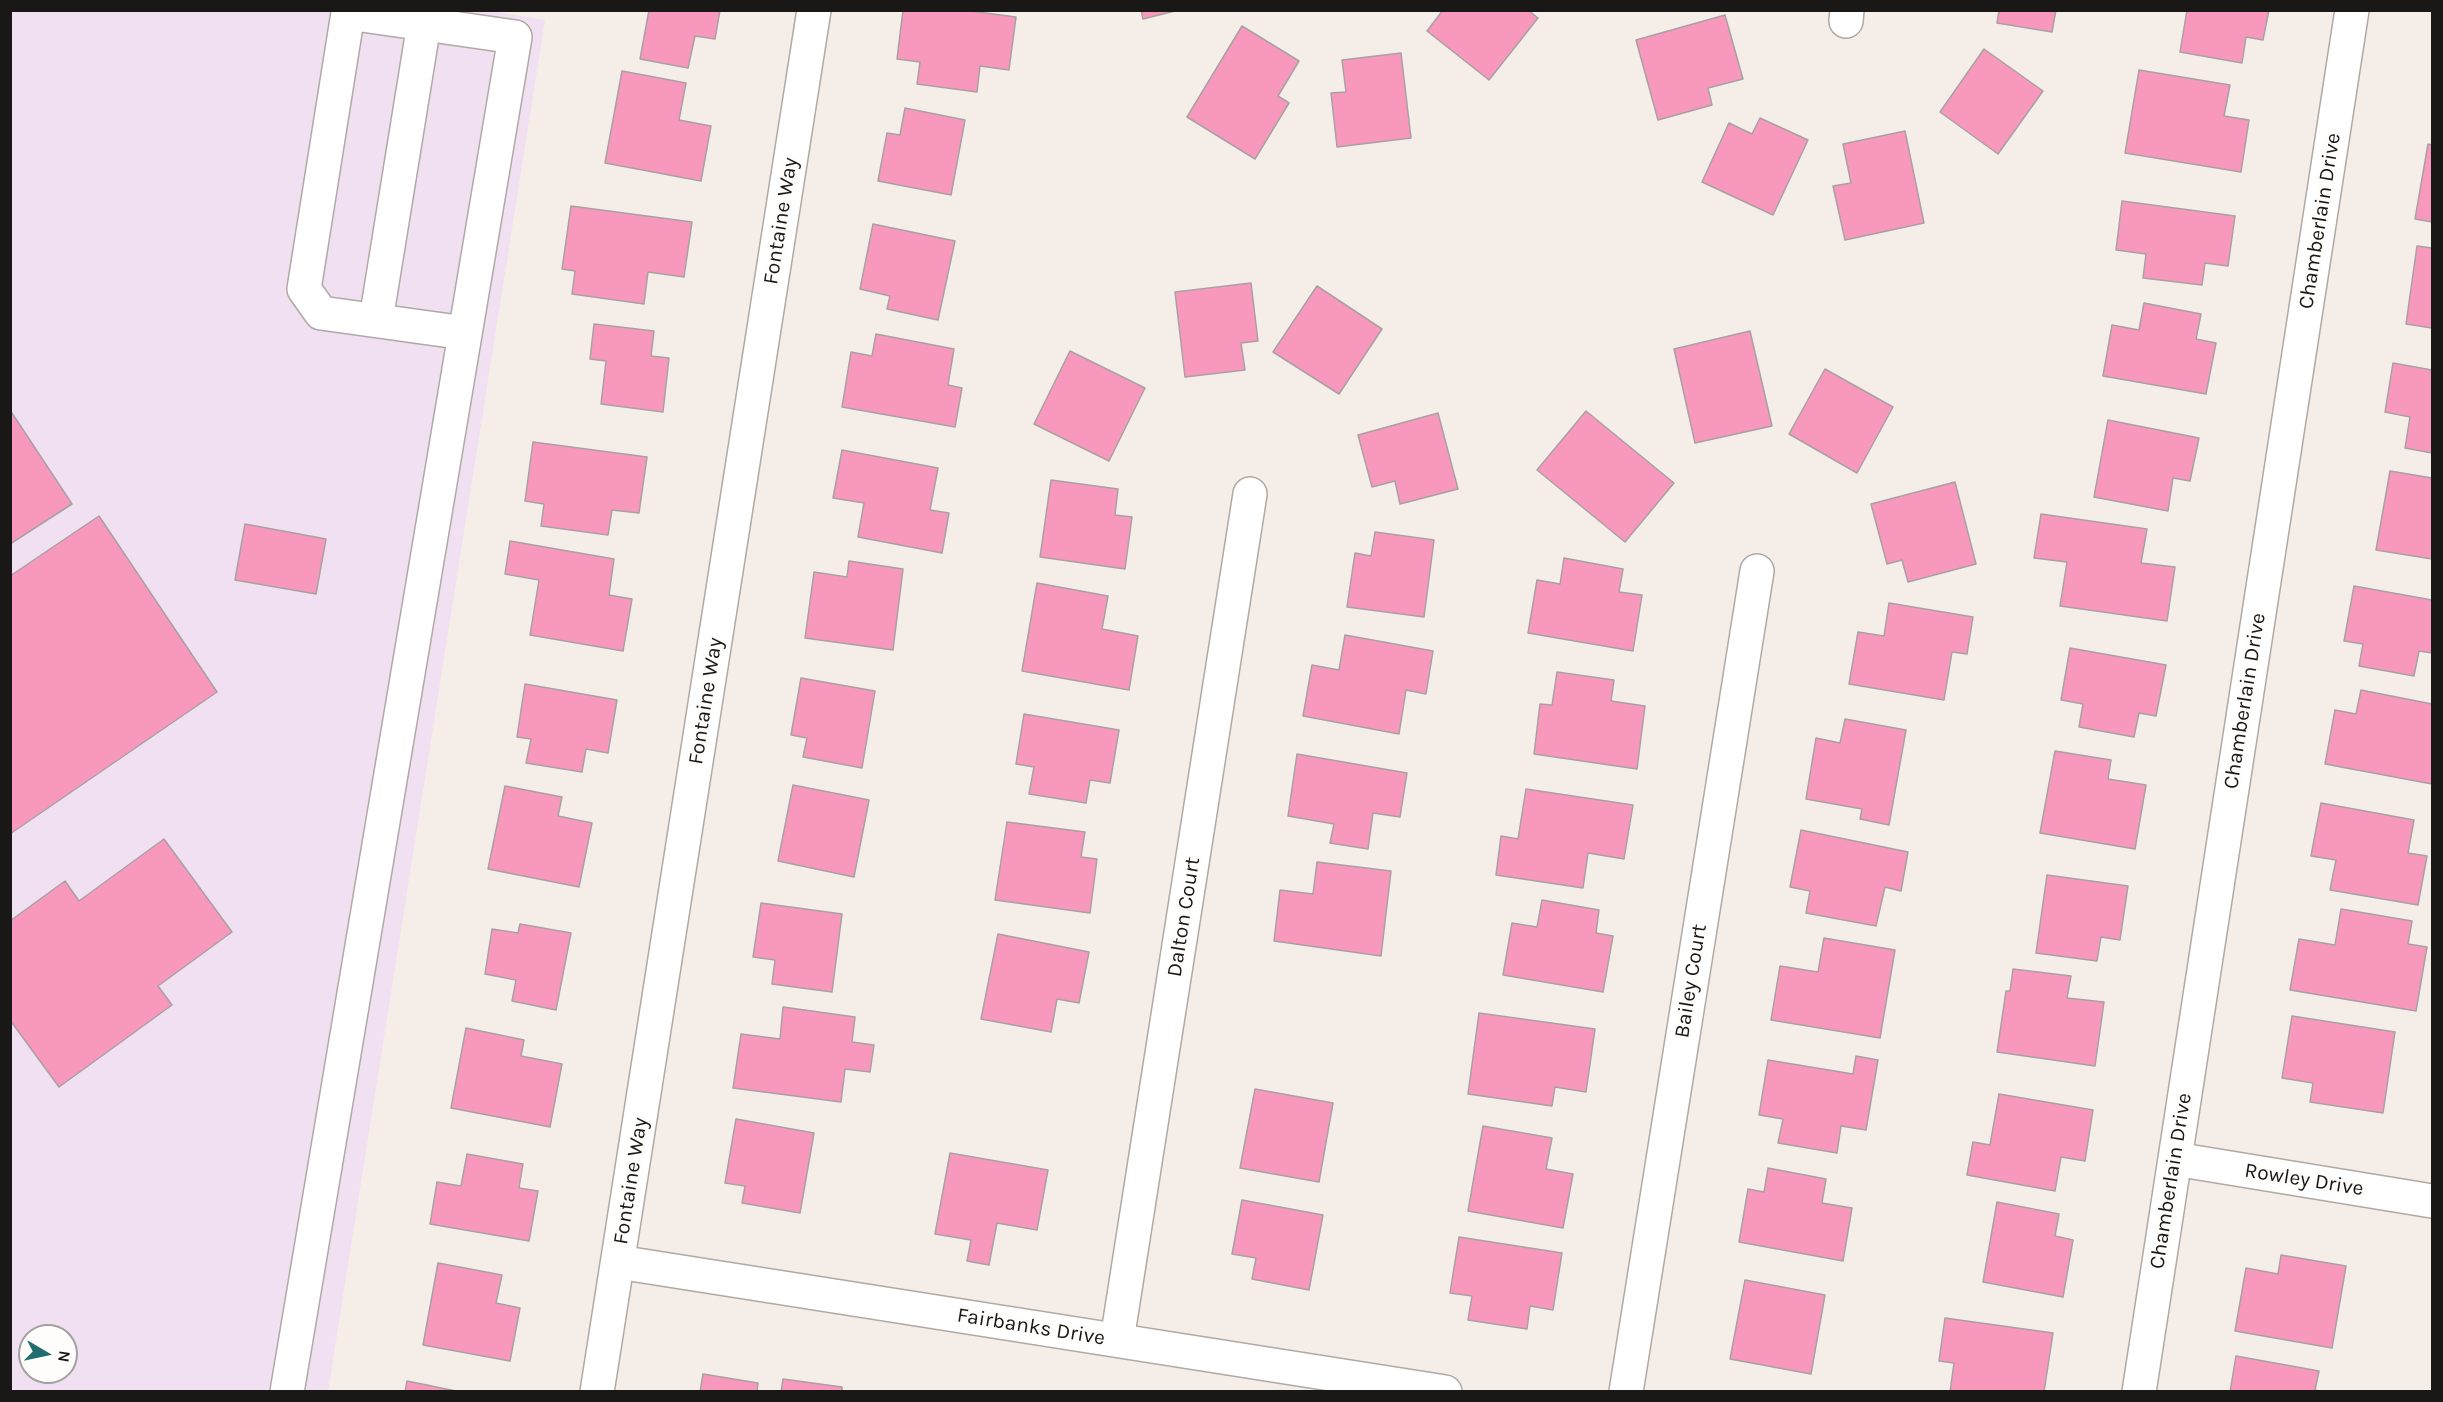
<!DOCTYPE html>
<style>
body{margin:0}
#map{position:relative;width:2443px;height:1402px;overflow:hidden;background:#f5eee8;font-family:Karla,sans-serif}
canvas{display:block}
.frame{position:absolute;inset:0;border:12px solid #1a1816;pointer-events:none}
.north{position:absolute;left:18px;top:1324px;width:60px;height:60px;box-sizing:border-box;background:#fefdfb;border:2px solid #a3a19f;border-radius:50%;rotate:99deg;font-size:16px;font-weight:700;line-height:24px;text-align:center;color:#1a1816}
.north::after{content:'';display:block;margin:auto;width:21px;height:27px;background:#206c71;clip-path:polygon(50% 0,100% 100%,50% 72%,0 100%)}
</style>
<div id="map">
<canvas width="2443" height="1402"></canvas>
<div class="frame"></div>
<div class="north">N</div>
</div>
<script>
const context = document.querySelector('canvas').getContext('2d');
context.lineJoin = 'round';
function fill(path, color) {
  context.fillStyle = color;
  context.fill(path, 'evenodd');
}
function stroke(path, color, width, dash) {
  context.strokeStyle = color;
  context.lineWidth = width;
  context.lineCap = dash ? 'butt' : 'round';
  context.setLineDash(dash || []);
  context.stroke(path);
}
function drawText(font, color, halo, rows, align = 'center') {
  context.font = font + ' Karla,sans-serif';
  context.lineWidth = 6;
  context.setLineDash([]);
  context.textBaseline = 'middle';
  context.strokeStyle = halo;
  context.fillStyle = color;
  for (const [text, x, y, turn = 0] of rows) {
    context.save();
    context.translate(x, y);
    context.rotate((+turn || 0) * Math.PI / 180);
    context.textAlign = isNaN(turn) ? turn : align;
    if (halo) context.strokeText(text, 0, 0);
    context.fillText(text, 0, 0);
    context.restore();
  }
}
const education = new Path2D(`
 M 485,10 L 545,20 L 328,1391 L 11,1391 L 10,11 ZM 30,1336 L 66,1336 L 66,1372 L 30,1372 Z`);
const building = new Path2D(`
 M 649,10 L 720,10 L 715,39 L 695,36 L 688,68 L 640,59 Z
 M 903,10 L 963,10 L 1016,17 L 1009,70 L 980,66 L 977,92 L 917,84 L 920,62 L 897,59 Z
 M 1141,10 L 1179,10 L 1143,19 Z
 M 1443,10 L 1528,10 L 1538,18 L 1489,80 L 1427,31 Z
 M 1999,10 L 2056,10 L 2052,32 L 1997,23 Z
 M 2187,10 L 2269,10 L 2263,40 L 2246,37 L 2242,63 L 2180,52 Z
 M 1725,15 L 1743,79 L 1708,88 L 1712,105 L 1658,120 L 1636,40 Z
 M 1242,26 L 1299,61 L 1278,96 L 1289,103 L 1255,159 L 1187,117 Z
 M 1984,49 L 2043,91 L 1998,154 L 1940,112 Z
 M 1401,53 L 1411,138 L 1337,147 L 1331,93 L 1346,92 L 1342,60 Z
 M 2139,70 L 2230,85 L 2224,116 L 2249,120 L 2241,172 L 2125,153 Z
 M 622,71 L 686,83 L 679,120 L 711,126 L 701,181 L 605,163 Z
 M 905,108 L 965,120 L 951,195 L 878,181 L 887,133 L 900,135 Z
 M 1760,118 L 1808,140 L 1773,215 L 1702,182 L 1729,123 L 1752,134 Z
 M 1905,131 L 1924,223 L 1845,240 L 1833,186 L 1851,183 L 1843,144 Z
 M 2428,144 L 2432,145 L 2432,222 L 2415,219 Z
 M 2122,201 L 2235,216 L 2228,266 L 2205,263 L 2202,285 L 2143,278 L 2146,254 L 2116,250 Z
 M 571,206 L 692,222 L 684,277 L 648,272 L 644,304 L 572,294 L 575,271 L 562,269 Z
 M 873,224 L 955,241 L 938,320 L 887,309 L 890,296 L 860,289 Z
 M 2417,246 L 2432,248 L 2432,328 L 2406,324 Z
 M 1251,283 L 1258,341 L 1241,343 L 1245,370 L 1185,377 L 1175,292 Z
 M 1317,286 L 1382,329 L 1339,394 L 1273,352 Z
 M 2144,303 L 2201,314 L 2196,339 L 2216,343 L 2206,394 L 2103,376 L 2112,325 L 2139,330 Z
 M 594,324 L 654,331 L 651,356 L 669,358 L 663,412 L 601,404 L 606,361 L 590,359 Z
 M 1750,331 L 1772,426 L 1695,443 L 1674,349 Z
 M 876,334 L 954,349 L 948,385 L 962,388 L 955,427 L 842,407 L 851,352 L 872,356 Z
 M 1070,351 L 1145,388 L 1109,461 L 1034,424 Z
 M 2393,363 L 2432,370 L 2432,453 L 2405,448 L 2410,417 L 2385,412 Z
 M 1825,369 L 1893,407 L 1857,473 L 1789,434 Z
 M 10,410 L 72,504 L 10,544 Z
 M 1586,411 L 1674,483 L 1625,542 L 1537,470 Z
 M 1438,413 L 1458,489 L 1400,504 L 1395,481 L 1372,487 L 1358,435 Z
 M 2108,420 L 2199,438 L 2190,481 L 2173,478 L 2168,511 L 2094,497 Z
 M 533,442 L 647,457 L 639,513 L 612,510 L 608,535 L 541,526 L 544,504 L 525,501 Z
 M 842,450 L 938,468 L 930,510 L 949,513 L 942,553 L 858,537 L 864,503 L 833,498 Z
 M 2390,471 L 2432,478 L 2432,559 L 2376,550 Z
 M 1051,480 L 1118,489 L 1115,515 L 1132,517 L 1125,569 L 1040,557 Z
 M 1955,482 L 1976,564 L 1908,582 L 1902,560 L 1887,564 L 1871,504 Z
 M 2041,514 L 2147,529 L 2141,563 L 2175,567 L 2167,621 L 2060,606 L 2067,562 L 2034,558 Z
 M 99,516 L 217,692 L 10,834 L 10,576 Z
 M 245,524 L 326,539 L 316,594 L 235,580 Z
 M 1375,532 L 1434,540 L 1424,617 L 1347,607 L 1355,553 L 1371,556 Z
 M 510,541 L 614,559 L 609,595 L 632,599 L 623,651 L 530,635 L 539,580 L 505,574 Z
 M 1564,558 L 1623,569 L 1619,592 L 1642,595 L 1633,651 L 1528,633 L 1537,580 L 1560,584 Z
 M 849,561 L 903,569 L 893,650 L 805,638 L 814,572 L 847,577 Z
 M 1037,583 L 1108,596 L 1102,629 L 1138,636 L 1129,690 L 1022,671 Z
 M 2354,586 L 2432,600 L 2432,653 L 2419,651 L 2414,676 L 2359,666 L 2363,644 L 2344,641 Z
 M 1889,603 L 1973,617 L 1967,654 L 1952,652 L 1944,700 L 1849,684 L 1858,632 L 1884,636 Z
 M 1345,635 L 1433,651 L 1426,694 L 1406,690 L 1399,734 L 1303,716 L 1312,665 L 1339,670 Z
 M 2070,648 L 2166,665 L 2156,716 L 2139,713 L 2134,737 L 2079,727 L 2083,704 L 2061,700 Z
 M 1557,672 L 1614,680 L 1611,701 L 1645,706 L 1637,769 L 1534,754 L 1540,704 L 1552,705 Z
 M 801,678 L 875,691 L 862,768 L 803,757 L 807,738 L 791,735 Z
 M 525,684 L 617,700 L 608,753 L 586,749 L 582,772 L 526,763 L 531,739 L 517,737 Z
 M 2361,690 L 2432,704 L 2432,784 L 2325,764 L 2335,710 L 2356,714 Z
 M 1024,714 L 1119,730 L 1110,783 L 1090,780 L 1086,803 L 1029,794 L 1034,767 L 1016,764 Z
 M 1845,719 L 1906,730 L 1889,825 L 1860,819 L 1862,809 L 1806,799 L 1816,738 L 1840,743 Z
 M 2055,751 L 2111,760 L 2108,779 L 2146,785 L 2135,849 L 2040,833 Z
 M 1297,754 L 1407,773 L 1400,817 L 1373,813 L 1368,849 L 1330,843 L 1334,824 L 1288,816 Z
 M 793,785 L 869,800 L 854,877 L 778,861 Z
 M 505,786 L 562,797 L 558,816 L 592,823 L 579,887 L 488,869 Z
 M 1526,789 L 1633,805 L 1624,859 L 1588,853 L 1583,888 L 1496,875 L 1501,836 L 1518,839 Z
 M 2321,803 L 2414,820 L 2408,853 L 2427,856 L 2418,905 L 2330,890 L 2336,860 L 2311,856 Z
 M 1007,822 L 1085,832 L 1081,857 L 1097,859 L 1090,913 L 995,900 Z
 M 1801,830 L 1908,852 L 1901,891 L 1885,887 L 1876,926 L 1806,913 L 1810,891 L 1790,887 Z
 M 164,839 L 232,932 L 158,986 L 172,1005 L 59,1087 L 10,1020 L 10,921 L 65,881 L 79,901 Z
 M 1317,862 L 1391,871 L 1381,956 L 1274,941 L 1280,890 L 1313,894 Z
 M 2047,875 L 2128,886 L 2120,940 L 2101,937 L 2097,961 L 2036,953 Z
 M 1542,900 L 1599,910 L 1596,933 L 1613,936 L 1603,992 L 1503,975 L 1512,923 L 1537,927 Z
 M 761,903 L 842,914 L 832,992 L 772,984 L 775,960 L 753,957 Z
 M 2341,909 L 2412,921 L 2408,944 L 2427,947 L 2416,1011 L 2290,990 L 2299,939 L 2335,945 Z
 M 520,924 L 571,933 L 556,1010 L 512,1001 L 516,980 L 485,974 L 492,929 L 518,933 Z
 M 998,934 L 1089,952 L 1079,1003 L 1057,999 L 1051,1032 L 981,1019 Z
 M 1824,938 L 1895,950 L 1880,1038 L 1771,1020 L 1780,966 L 1818,972 Z
 M 2013,969 L 2071,976 L 2067,998 L 2104,1002 L 2095,1066 L 1997,1052 L 2006,991 L 2010,991 Z
 M 783,1007 L 855,1017 L 852,1042 L 874,1045 L 870,1072 L 845,1069 L 841,1102 L 733,1088 L 741,1034 L 780,1039 Z
 M 1479,1013 L 1595,1029 L 1586,1092 L 1555,1087 L 1552,1106 L 1468,1094 Z
 M 2292,1016 L 2395,1032 L 2383,1113 L 2310,1102 L 2313,1083 L 2282,1078 Z
 M 466,1028 L 524,1040 L 521,1056 L 562,1064 L 550,1127 L 451,1108 Z
 M 1856,1056 L 1878,1060 L 1866,1130 L 1841,1126 L 1837,1153 L 1778,1143 L 1783,1119 L 1759,1115 L 1768,1060 L 1853,1074 Z
 M 1255,1089 L 1333,1103 L 1319,1182 L 1240,1168 Z
 M 1999,1094 L 2093,1110 L 2085,1161 L 2061,1157 L 2055,1191 L 1967,1175 L 1973,1142 L 1990,1145 Z
 M 736,1119 L 814,1133 L 800,1213 L 742,1203 L 745,1186 L 725,1183 Z
 M 1483,1126 L 1552,1138 L 1546,1169 L 1573,1174 L 1563,1228 L 1468,1211 Z
 M 950,1153 L 1048,1170 L 1037,1230 L 997,1223 L 989,1265 L 967,1261 L 971,1240 L 935,1234 Z
 M 467,1154 L 523,1164 L 519,1188 L 538,1191 L 529,1241 L 430,1224 L 437,1182 L 461,1186 Z
 M 1768,1168 L 1826,1179 L 1822,1203 L 1852,1208 L 1843,1261 L 1739,1242 L 1748,1189 L 1764,1192 Z
 M 1242,1200 L 1323,1215 L 1309,1290 L 1252,1279 L 1256,1258 L 1232,1254 Z
 M 1997,1202 L 2059,1214 L 2055,1236 L 2073,1240 L 2063,1297 L 1983,1282 Z
 M 1459,1237 L 1562,1253 L 1553,1310 L 1530,1306 L 1527,1329 L 1468,1320 L 1472,1296 L 1450,1293 Z
 M 2281,1255 L 2346,1266 L 2332,1348 L 2235,1331 L 2246,1268 L 2278,1274 Z
 M 438,1263 L 502,1275 L 496,1303 L 520,1308 L 510,1361 L 423,1345 Z
 M 1745,1280 L 1825,1295 L 1811,1374 L 1730,1359 Z
 M 1945,1318 L 2053,1333 L 2044,1392 L 1950,1392 L 1954,1363 L 1939,1361 Z
 M 2236,1356 L 2319,1371 L 2315,1390 L 2323,1392 L 2230,1392 Z
 M 703,1374 L 758,1383 L 757,1392 L 700,1392 Z
 M 783,1379 L 842,1387 L 842,1392 L 781,1392 Z
 M 407,1381 L 461,1392 L 405,1392 Z`);
const minor = new Path2D(`
 M 1846,21 L 1847,10
 M 376,320 L 424,24
 M 2175,1159 L 2432,1201
 M 618,1262 L 1445,1392
 M 1117,1340 L 1250,494
 M 287,1392 L 515,37 L 348,13 L 304,289 L 321,313 L 465,333
 M 597,1392 L 814,10
 M 1626,1392 L 1757,571
 M 2139,1392 L 2352,10`);
const streetNames = [
 ["Fontaine Way",781,221,-81],
 ["Chamberlain Drive",2320,221,-81],
 ["Fontaine Way",706,701,-81],
 ["Chamberlain Drive",2245,701,-81],
 ["Dalton Court",1184,917,-81],
 ["Bailey Court",1691,981,-81],
 ["Rowley Drive",2304,1180,9],
 ["Fontaine Way",631,1181,-81],
 ["Chamberlain Drive",2171,1181,-81],
 ["Fairbanks Drive",1031,1327,9]
];
fill(education, '#f0e0f2');
fill(building, '#f998bd');
stroke(building, '#a9a0a3', 1.5);
stroke(minor, '#b0a9a4', 36);
stroke(minor, '#fff', 33);
drawText('21px', '#1a1816', '#fefdfb', streetNames);
</script>
